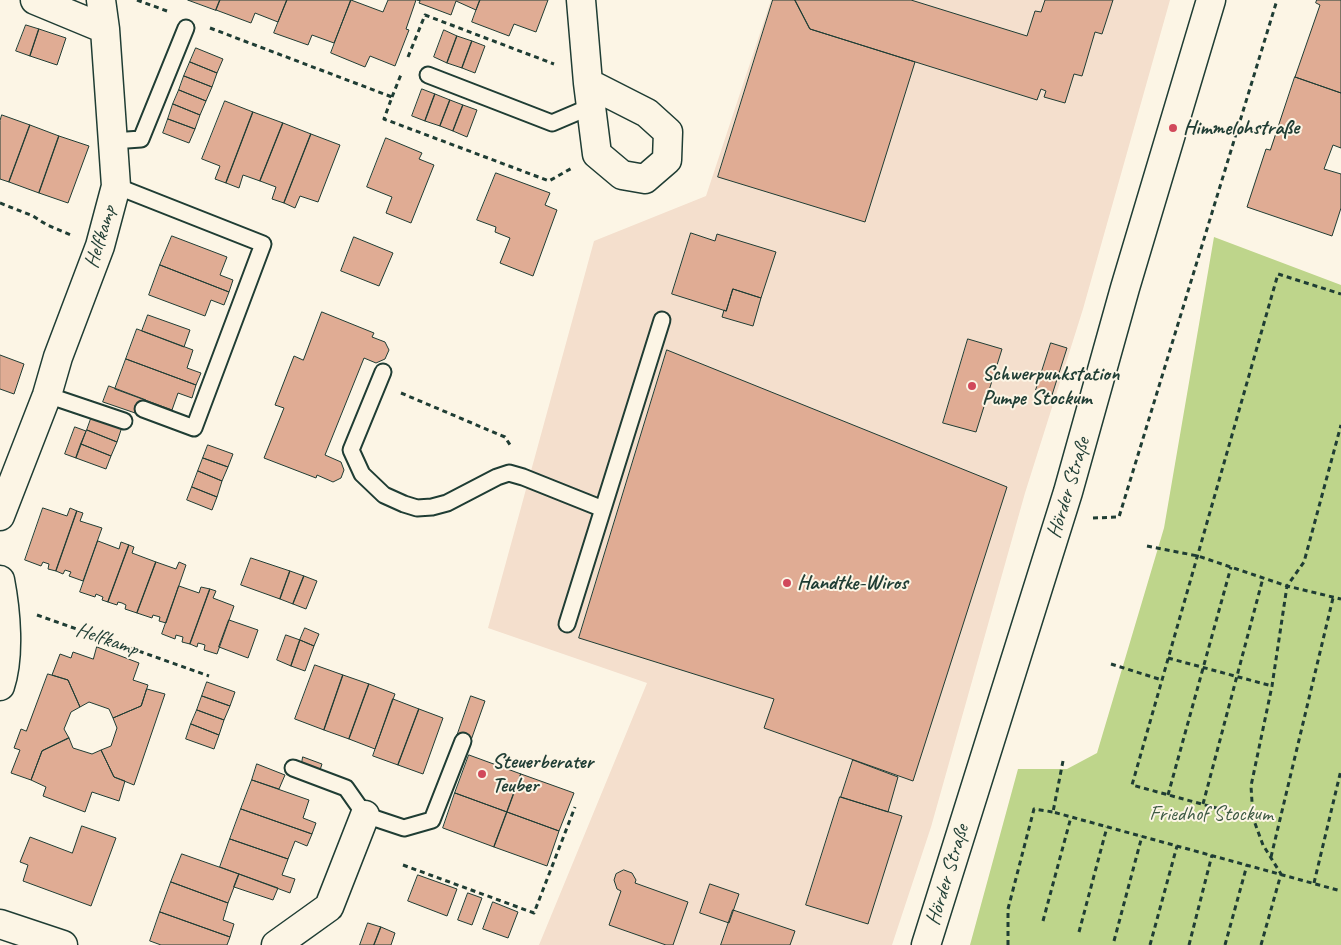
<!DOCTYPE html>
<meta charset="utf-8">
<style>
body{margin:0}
canvas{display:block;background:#fcf5e5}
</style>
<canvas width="1341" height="945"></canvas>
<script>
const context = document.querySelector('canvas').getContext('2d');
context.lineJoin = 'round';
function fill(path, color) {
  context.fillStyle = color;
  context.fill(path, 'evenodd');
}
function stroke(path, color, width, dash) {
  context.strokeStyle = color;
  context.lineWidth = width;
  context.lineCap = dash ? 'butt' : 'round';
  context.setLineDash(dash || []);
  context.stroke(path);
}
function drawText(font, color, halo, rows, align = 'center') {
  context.font = font + ' Caveat,sans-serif';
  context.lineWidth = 4;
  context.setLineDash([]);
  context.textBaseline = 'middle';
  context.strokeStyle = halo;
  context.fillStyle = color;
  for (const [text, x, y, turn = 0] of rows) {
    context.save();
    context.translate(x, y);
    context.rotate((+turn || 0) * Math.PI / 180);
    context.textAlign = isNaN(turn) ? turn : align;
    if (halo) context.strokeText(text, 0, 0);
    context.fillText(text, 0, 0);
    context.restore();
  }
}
const built = new Path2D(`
 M 771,0 L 1170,0 L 1083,309 L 1025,493 L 931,827 L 892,945 L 539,945 L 647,683 L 488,628 L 594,241 L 706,196 Z`);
const green = new Path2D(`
 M 1214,237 L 1341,285 L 1341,945 L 970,945 L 1018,769 L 1067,769 L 1097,753 L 1164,528 Z`);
const building = new Path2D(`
 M 188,0 L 220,0 L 216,10 Z
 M 220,0 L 287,0 L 278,22 L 255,13 L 251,23 L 216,10 Z
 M 287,0 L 351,0 L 334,43 L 312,35 L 308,45 L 274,33 Z
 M 351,0 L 383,12 L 388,0 L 416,0 L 406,29 L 409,30 L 395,66 L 370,56 L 365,67 L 331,53 Z
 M 417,0 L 480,0 L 476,10 L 456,1 L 451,15 L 419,3 L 420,1 Z
 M 480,0 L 548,0 L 536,32 L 514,24 L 509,36 L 472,22 Z
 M 773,0 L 795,0 L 810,29 L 915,62 L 865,222 L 718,177 Z
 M 795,0 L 911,0 L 1027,36 L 1035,11 L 1041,12 L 1045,0 L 1113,0 L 1102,34 L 1095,32 L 1082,76 L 1074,74 L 1065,103 L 1044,97 L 1046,91 L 1041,89 L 1037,100 L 810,29 Z
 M 1317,0 L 1341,0 L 1341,93 L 1295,77 L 1320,5 L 1316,3 Z
 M 26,25 L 39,29 L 30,56 L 16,51 Z
 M 39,29 L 66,38 L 57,65 L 30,56 Z
 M 444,30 L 457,36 L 447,63 L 434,57 Z
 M 457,36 L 472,41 L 462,68 L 447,63 Z
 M 472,41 L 485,46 L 475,73 L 462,68 Z
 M 196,48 L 223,59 L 217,73 L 190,62 Z
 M 190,62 L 217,73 L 212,87 L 184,76 Z
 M 184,76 L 212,87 L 206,101 L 179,90 Z
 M 1295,77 L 1341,93 L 1341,148 L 1333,145 L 1324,169 L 1341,174 L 1341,208 L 1332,236 L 1247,207 L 1266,149 L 1270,150 Z
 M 422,89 L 435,94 L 425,121 L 412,116 Z
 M 179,90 L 206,101 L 200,115 L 173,104 Z
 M 435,94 L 450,100 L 440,126 L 425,121 Z
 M 450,100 L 463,105 L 453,131 L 440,126 Z
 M 225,101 L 253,112 L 226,183 L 215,179 L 220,166 L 202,159 Z
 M 173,104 L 200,115 L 195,129 L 168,119 Z
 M 463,105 L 477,110 L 467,137 L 453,131 Z
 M 253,112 L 283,123 L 260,181 L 243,175 L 239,188 L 226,183 Z
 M 2,115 L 30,125 L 9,182 L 0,179 L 0,121 Z
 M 168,119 L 195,129 L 189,143 L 163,133 Z
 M 283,123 L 311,134 L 284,203 L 272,199 L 276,187 L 260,181 Z
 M 30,125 L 59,136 L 39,193 L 9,182 Z
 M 311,134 L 340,145 L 318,202 L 300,196 L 295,208 L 284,203 Z
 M 59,136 L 89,146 L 68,203 L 39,193 Z
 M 386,138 L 422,153 L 419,159 L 434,165 L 411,223 L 386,213 L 392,197 L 367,187 Z
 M 496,173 L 550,193 L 545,205 L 557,210 L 533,276 L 500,263 L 510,238 L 495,232 L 496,227 L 477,220 Z
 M 691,233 L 715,241 L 717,234 L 776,252 L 761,298 L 733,289 L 726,311 L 672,294 Z
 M 172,236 L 227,257 L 220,275 L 233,280 L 229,292 L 160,265 Z
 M 354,237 L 393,253 L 379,286 L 341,271 Z
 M 160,265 L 229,292 L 224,305 L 211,300 L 205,316 L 149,295 Z
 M 733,289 L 761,298 L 753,326 L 722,317 L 724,310 L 726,311 Z
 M 322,312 L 374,333 L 372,337 L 385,342 L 389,350 L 385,359 L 376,363 L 364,358 L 325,455 L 341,462 L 344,470 L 341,478 L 333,482 L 317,475 L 316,478 L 264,458 L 284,408 L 275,405 L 294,356 L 303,360 Z
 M 148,315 L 190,330 L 184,347 L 142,331 Z
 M 137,329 L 193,350 L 187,368 L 201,373 L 196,385 L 126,359 Z
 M 968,339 L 1002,349 L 976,432 L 943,423 Z
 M 1051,343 L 1067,348 L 1052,395 L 1036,390 Z
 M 667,350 L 1007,487 L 913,781 L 764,728 L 774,699 L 579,638 Z
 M 0,355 L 24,364 L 14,394 L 0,389 Z
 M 126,359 L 196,385 L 192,398 L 178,393 L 172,410 L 115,389 Z
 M 109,386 L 146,400 L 141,415 L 103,402 Z
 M 92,416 L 122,427 L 117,442 L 87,430 Z
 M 75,427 L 86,431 L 76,458 L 65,454 Z
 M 87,430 L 117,442 L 111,456 L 81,444 Z
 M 81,444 L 111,456 L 106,469 L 76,458 Z
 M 208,445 L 233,454 L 228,467 L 203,458 Z
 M 203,458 L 228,467 L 222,481 L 198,471 Z
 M 198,471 L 222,481 L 217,497 L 192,487 Z
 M 192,487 L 217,497 L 212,510 L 187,500 Z
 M 43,508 L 67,516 L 70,508 L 77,511 L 56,571 L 48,569 L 49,564 L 43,562 L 41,566 L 25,560 Z
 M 77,511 L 83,513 L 80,521 L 102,528 L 83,581 L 69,576 L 71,572 L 65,570 L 63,574 L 56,571 Z
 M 98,541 L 119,549 L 121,542 L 129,545 L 108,602 L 102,600 L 103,597 L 96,594 L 95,597 L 80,592 Z
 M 129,545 L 134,547 L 132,553 L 156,562 L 137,613 L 125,609 L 126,605 L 122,603 L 118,602 L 117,605 L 108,602 Z
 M 251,558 L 290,571 L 280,599 L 241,585 Z
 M 156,562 L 176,569 L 179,562 L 186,565 L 166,623 L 159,621 L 160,617 L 153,615 L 152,618 L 137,613 Z
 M 290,571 L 304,576 L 293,604 L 280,599 Z
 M 304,576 L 317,581 L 306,609 L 293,604 Z
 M 179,586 L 199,593 L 201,587 L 210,589 L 190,644 L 182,642 L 183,637 L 176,635 L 175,639 L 162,634 Z
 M 210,589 L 216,591 L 213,598 L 234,606 L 217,654 L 204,650 L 205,645 L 202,644 L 198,643 L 197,647 L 190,644 Z
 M 229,620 L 258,630 L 248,658 L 219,647 Z
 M 305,628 L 319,634 L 314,646 L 300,640 Z
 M 286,635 L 300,640 L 291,666 L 277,660 Z
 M 300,640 L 314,646 L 305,671 L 291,666 Z
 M 97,647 L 139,663 L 133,680 L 148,685 L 141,706 L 113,718 L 109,709 L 89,702 L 80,707 L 68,680 L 52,675 L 60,654 L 71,658 L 73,652 L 93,659 Z
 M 315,665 L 343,675 L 324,730 L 295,719 Z
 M 48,674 L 68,680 L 80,707 L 71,712 L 64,729 L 69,738 L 42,751 L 31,780 L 11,773 L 20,750 L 14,748 L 21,729 L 26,731 Z
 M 343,675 L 369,684 L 349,739 L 324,730 Z
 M 207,682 L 235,692 L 230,706 L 202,696 Z
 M 369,684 L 395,694 L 375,749 L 349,739 Z
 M 147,689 L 165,694 L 134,785 L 114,777 L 101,750 L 111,746 L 117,728 L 113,718 L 141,706 Z
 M 202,696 L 230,706 L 224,720 L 197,710 Z
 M 471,696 L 485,701 L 470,743 L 456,739 Z
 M 393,699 L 419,709 L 398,765 L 373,756 Z
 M 419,709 L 443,718 L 423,774 L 398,765 Z
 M 197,710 L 224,720 L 219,735 L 191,724 Z
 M 191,724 L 219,735 L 214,749 L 186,739 Z
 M 69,738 L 73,748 L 92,754 L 101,750 L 114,777 L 125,781 L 119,801 L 92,792 L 85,812 L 43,796 L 46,787 L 31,780 L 42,751 Z
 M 469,755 L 521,774 L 507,812 L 455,793 Z
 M 303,757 L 322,764 L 320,770 L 302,763 Z
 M 853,760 L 898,777 L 888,812 L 841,797 Z
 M 257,764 L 285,775 L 279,789 L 252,780 Z
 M 521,774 L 574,793 L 559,831 L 507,812 Z
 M 252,780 L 309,800 L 303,818 L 316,823 L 312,834 L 241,809 Z
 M 455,793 L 507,812 L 494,847 L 443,828 Z
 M 840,797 L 902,816 L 868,924 L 806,905 Z
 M 241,809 L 312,834 L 307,846 L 295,841 L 288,859 L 230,839 Z
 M 507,812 L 559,831 L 547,866 L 494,847 Z
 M 82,826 L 116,838 L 91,906 L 23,881 L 28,865 L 20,862 L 30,837 L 72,853 Z
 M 230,839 L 288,859 L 282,875 L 295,879 L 290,893 L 220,867 Z
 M 182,854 L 239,874 L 228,903 L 171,882 Z
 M 624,870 L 632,873 L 636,880 L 635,883 L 688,902 L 673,945 L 666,945 L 609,925 L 621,891 L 617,889 L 614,880 L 616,874 Z
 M 239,874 L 278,888 L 273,900 L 234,887 Z
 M 418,875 L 457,889 L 447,916 L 408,901 Z
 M 171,882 L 228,903 L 223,920 L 234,924 L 230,937 L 160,912 Z
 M 710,884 L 739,894 L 729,923 L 700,913 Z
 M 468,893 L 482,898 L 472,925 L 458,920 Z
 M 493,902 L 518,912 L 508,938 L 483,929 Z
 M 733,910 L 795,931 L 790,945 L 721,945 Z
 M 160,912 L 230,937 L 227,945 L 161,945 L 150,941 Z
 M 368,923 L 381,927 L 374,945 L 360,945 Z
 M 381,927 L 395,933 L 391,945 L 374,945 Z`);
const path = new Path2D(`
 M 137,0 L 167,11
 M 210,28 L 392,97 L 384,119 L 549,181 L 572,168
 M 408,57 L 425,15 L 554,64
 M 392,97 L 402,72
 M 0,203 L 33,216 L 47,225 L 71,235
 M 401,393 L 505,437 L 512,448
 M 1093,518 L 1119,517 L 1277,0
 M 1147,546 L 1198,556 L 1287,586 L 1341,599
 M 37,615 L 209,676
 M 1168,658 L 1272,686
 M 1111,664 L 1162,680
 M 1063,761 L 1053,812 L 1341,891
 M 1168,795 L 1231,567
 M 1203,804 L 1263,578
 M 1253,818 L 1132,785 L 1278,274 L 1341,294
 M 1271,857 L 1333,598
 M 403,865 L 534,913 L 575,807
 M 1314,883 L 1341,770
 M 1043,921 L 1071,817
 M 1079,932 L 1107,827
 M 1114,941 L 1142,836
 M 1008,945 L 1008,909 L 1034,809 L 1053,812
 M 1150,945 L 1177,846
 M 1189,945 L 1212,855
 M 1225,945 L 1247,865
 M 1261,945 L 1281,874 L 1263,845 L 1253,818 L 1251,786 L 1272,686 L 1287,586 L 1304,562 L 1341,425`);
const lane = new Path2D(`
 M 428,75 L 552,123 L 592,106
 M 113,141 L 141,139 L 186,28
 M 116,186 L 263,244 L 194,428 L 143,409
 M 383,372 L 351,450 L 362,474 L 384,495 L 404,504 L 417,508 L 432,507 L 447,503 L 497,477 L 509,473 L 523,477 L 603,509
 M 47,395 L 124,421
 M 567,624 L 662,320
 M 293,768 L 346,788 L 365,815 L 404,828 L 432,820 L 463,741`);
const street = new Path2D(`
 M 35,0 L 105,29
 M 581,0 L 588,83 L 597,154 L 622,175 L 645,179 L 667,160 L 668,132 L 647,113 L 588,83
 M 0,516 L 47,395 L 58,357 L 100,246 L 116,186 L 105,29 L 101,0
 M 0,580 C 6,611 10,656 0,686
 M 0,924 L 63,945
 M 276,945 L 329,907 L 365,815`);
const secondary = new Path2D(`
 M 926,945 L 1068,492 L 1125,288 L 1211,0`);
const markers = [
 [1173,128,5,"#d1495b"],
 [972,386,5,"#d1495b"],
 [787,583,5,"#d1495b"],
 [482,774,5,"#d1495b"]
];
const poiNames = [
 ["Himmelohstraße",1183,128],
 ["Schwerpunkstation",982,374],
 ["Pumpe Stockum",982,398],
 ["Handtke-Wiros",797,583],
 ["Steuerberater",492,762],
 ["Teuber",492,786]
];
const streetNames = [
 ["Helfkamp",101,237,-73],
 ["Hörder Straße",1069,488,-73],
 ["Helfkamp",107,640,19],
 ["Hörder Straße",948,875,-73]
];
const parkNames = [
 ["Friedhof Stockum",1211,814]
];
fill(built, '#f4dfcd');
fill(green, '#bed58b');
fill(building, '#e0ac94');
stroke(building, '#1f3d34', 1);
stroke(lane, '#1f3d34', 19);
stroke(street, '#1f3d34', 31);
stroke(secondary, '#1f3d34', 31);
stroke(path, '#1f3d34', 3, [5, 4]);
stroke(lane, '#fcf5e5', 15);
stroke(street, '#fcf5e5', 28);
stroke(secondary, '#fcf5e5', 28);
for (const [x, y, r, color] of markers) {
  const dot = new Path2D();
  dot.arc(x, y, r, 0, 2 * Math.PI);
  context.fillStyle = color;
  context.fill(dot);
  stroke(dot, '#fcf5e5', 2);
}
drawText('bold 21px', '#1f3d34', '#fcf5e5', poiNames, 'left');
drawText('21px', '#1f3d34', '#fcf5e5', streetNames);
drawText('21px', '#3f5b45', '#fcf5e5', parkNames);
</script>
